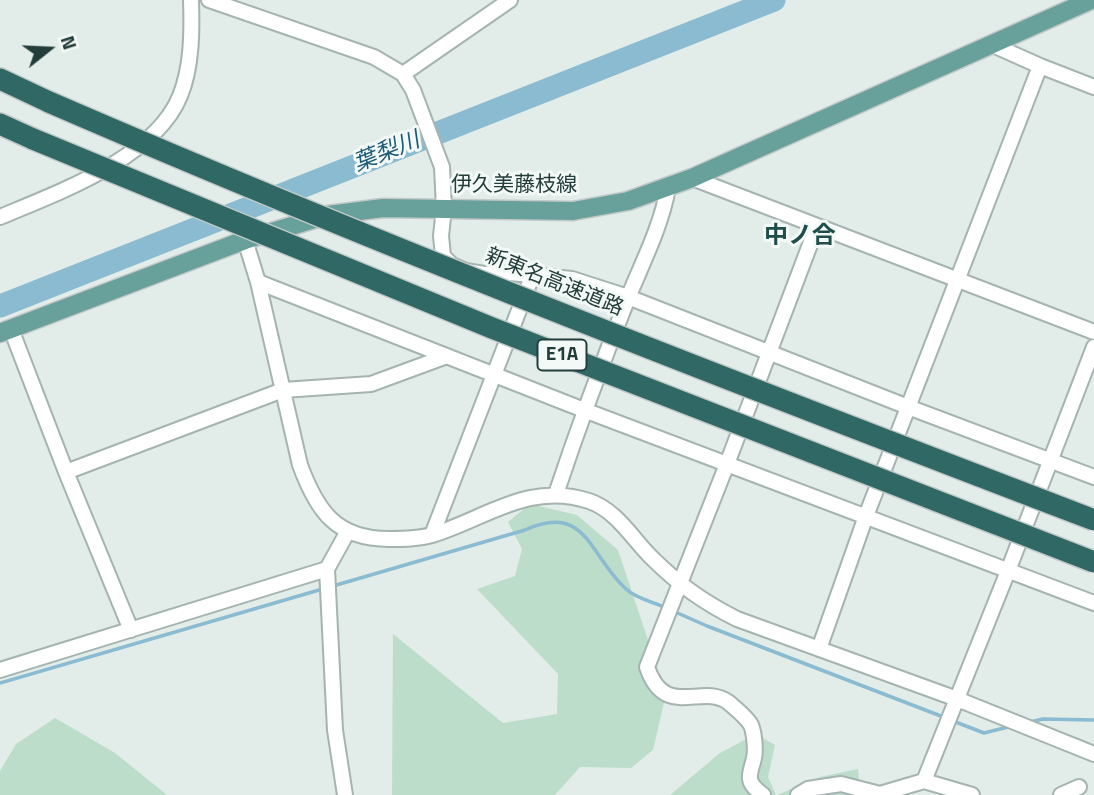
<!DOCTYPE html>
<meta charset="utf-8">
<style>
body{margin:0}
#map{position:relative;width:1094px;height:795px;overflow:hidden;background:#e2ece9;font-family:"Titillium Web",sans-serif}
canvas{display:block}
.north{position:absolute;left:14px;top:14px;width:70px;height:70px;-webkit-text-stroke:5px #f3f9f6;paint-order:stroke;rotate:72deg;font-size:19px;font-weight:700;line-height:28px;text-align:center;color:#233d3a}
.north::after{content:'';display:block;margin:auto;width:24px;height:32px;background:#233d3a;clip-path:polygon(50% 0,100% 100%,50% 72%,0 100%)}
</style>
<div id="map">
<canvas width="1094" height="795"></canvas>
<div class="north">N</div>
</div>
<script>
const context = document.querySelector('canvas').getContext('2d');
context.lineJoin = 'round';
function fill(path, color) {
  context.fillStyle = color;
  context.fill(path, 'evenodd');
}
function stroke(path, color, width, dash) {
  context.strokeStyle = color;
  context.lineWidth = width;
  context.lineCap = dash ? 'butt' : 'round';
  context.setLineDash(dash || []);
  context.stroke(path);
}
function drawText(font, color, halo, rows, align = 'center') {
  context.font = font + ' "Titillium Web","Noto Sans JP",sans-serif';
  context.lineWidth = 6;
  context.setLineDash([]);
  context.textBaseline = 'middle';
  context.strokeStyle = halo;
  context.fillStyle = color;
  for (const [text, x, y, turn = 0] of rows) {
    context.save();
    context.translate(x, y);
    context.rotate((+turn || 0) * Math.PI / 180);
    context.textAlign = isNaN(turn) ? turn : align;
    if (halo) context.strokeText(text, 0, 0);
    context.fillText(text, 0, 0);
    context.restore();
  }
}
const green = new Path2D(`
 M 530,504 L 577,515 L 618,550 L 666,694 L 653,750 L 631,768 L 580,767 L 555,795 L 392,795 L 393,634 L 503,723 L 557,714 L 558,674 L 477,589 L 515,576 L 522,549 L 508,522 Z
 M 55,718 L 115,753 L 167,795 L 0,795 L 0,771 L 16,744 Z
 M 756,734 L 775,745 L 768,777 L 776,795 L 670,795 L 720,753 Z
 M 858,769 L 860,795 L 777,795 L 820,777 Z`);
const stream = new Path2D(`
 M 333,586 L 525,530 C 587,502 589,556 626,589 C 635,598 653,602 666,608
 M 673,611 L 707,626 L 946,718
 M 0,683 L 326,588
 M 953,721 L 984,733 L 1012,726
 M 1030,722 L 1043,719 L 1094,720`);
const river = new Path2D(`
 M 0,306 L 774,0`);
const minor = new Path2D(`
 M 209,0 L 374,57 L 403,74 L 413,90 L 442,167 L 444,208 L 441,236 L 443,256 L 452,265 L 466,271 L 484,274 L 510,273 L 572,279 L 628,297 L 908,407 L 1094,477
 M 993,45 L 1040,66 L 1094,87
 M 403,74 L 510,0
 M 692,178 L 1094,332
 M 0,217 C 57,193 155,158 180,96 C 192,67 192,31 191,0
 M 245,240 L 258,282 L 300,465 C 317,511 336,539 389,539 C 404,539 418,539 432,535 C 485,519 529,481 589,501 C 616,510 632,538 651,557 C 678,584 703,602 737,619 L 957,699 L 1094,754
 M 258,282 L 584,410 L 1094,603
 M 11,329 L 66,472 L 131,630
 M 66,472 L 283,390 L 371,384 L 447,356
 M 556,494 C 578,428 602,363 628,298 C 643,261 661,227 668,188
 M 432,535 L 533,274
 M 819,649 L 866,516 L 1040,66
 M 0,670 L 327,569
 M 924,781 L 1008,571 L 1094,347
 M 345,795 L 335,730 L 327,569 L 348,531
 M 763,795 C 757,790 751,786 750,779 C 749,772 753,764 754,758 C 756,750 754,732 751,725 C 747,718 734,707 728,702 C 701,683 665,720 647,667 L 727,464 L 817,226
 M 798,795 L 808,789 L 841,784 L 880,794 L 924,781 L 972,795
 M 1061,795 L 1079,787`);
const major = new Path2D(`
 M 0,333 L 245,240 L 328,215 L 383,208 L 573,211 L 628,201 L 692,178 L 1091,0`);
const highway = new Path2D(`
 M 0,79 L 49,102
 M 0,124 L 33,139`);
const highwayBridge = new Path2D(`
 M 49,102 C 393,251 744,386 1094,520
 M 33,139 L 492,328 L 1094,562`);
const shields = [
 [562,355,49]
];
const shieldNames = [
 ["E1A",562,355]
];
const streetNames = [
 ["伊久美藤枝線",514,186],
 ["新東名高速道路",554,283,22]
];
const waterNames = [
 ["葉梨川",387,153,-22]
];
const quarterNames = [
 ["中ノ合",800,237]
];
fill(green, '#bcddca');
stroke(stream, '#8bbbd0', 3.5);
stroke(river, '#8bbbd0', 23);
stroke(minor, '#a5b4b1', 18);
stroke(major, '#c1c9c8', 21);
stroke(highway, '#c1c9c8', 24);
stroke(minor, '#fff', 14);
stroke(major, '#68a09b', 18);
stroke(highway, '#2f6865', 21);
stroke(highwayBridge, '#c1c9c8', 24, []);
stroke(highwayBridge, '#2f6865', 21);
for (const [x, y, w] of shields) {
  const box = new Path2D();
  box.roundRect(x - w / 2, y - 15.5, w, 31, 5);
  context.fillStyle = '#f3f9f6';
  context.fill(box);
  stroke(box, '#233d3a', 2);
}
drawText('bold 19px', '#233d3a', null, shieldNames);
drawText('21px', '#233d3a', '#f3f9f6', streetNames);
drawText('italic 23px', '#1e5b77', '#f3f9f6', waterNames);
drawText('bold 24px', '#1f4e4a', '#f3f9f6', quarterNames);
</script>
